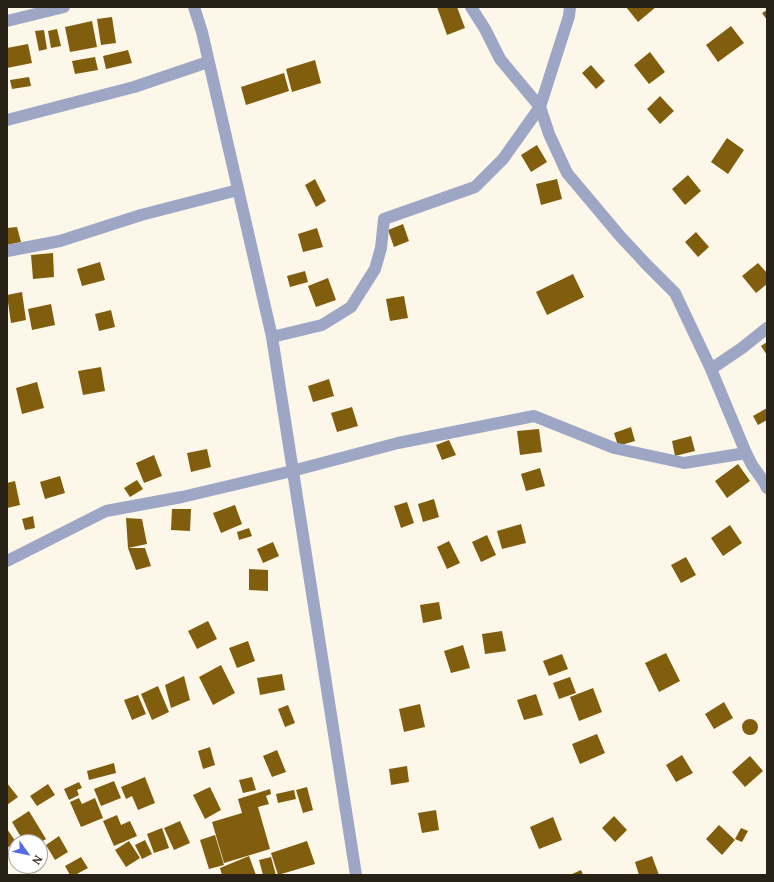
<!DOCTYPE html>
<style>
body{margin:0}
#map{position:relative;width:774px;height:882px;overflow:hidden;background:#fdf7ea;font-family:"PT Serif",serif}
canvas{display:block}
.frame{position:absolute;inset:0;border:8px solid #272116;pointer-events:none}
.north{position:absolute;left:8px;top:834px;width:40px;height:40px;box-sizing:border-box;background:#fff;border:1px solid #a9a6a2;border-radius:50%;rotate:123deg;font-size:11px;font-weight:700;line-height:16px;text-align:center;color:#272116}
.north::after{content:'';display:block;margin:auto;width:14px;height:18px;background:#526be0;clip-path:polygon(50% 0,100% 100%,50% 72%,0 100%)}
</style>
<div id="map">
<canvas width="774" height="882"></canvas>
<div class="frame"></div>
<div class="north">N</div>
</div>
<script>
const c = document.querySelector('canvas').getContext('2d');
c.lineJoin = 'round';
function fill(path, color) { c.fillStyle = color; c.fill(path, 'evenodd'); }
const toPath = rows => new Path2D(rows.map(r => 'M' + r).join(''));
function trace(path, color, width, dash) { c.strokeStyle = color; c.lineWidth = width; c.lineCap = dash ? 'butt' : 'round'; c.setLineDash(dash || []); c.stroke(path); }
fill(toPath([
 [437,7,457,7,465,28,447,35],
 [626,7,656,7,638,22],
 [767,10,767,20,762,13],
 [112,17,116,43,101,45,97,19],
 [92,21,97,47,70,52,65,27],
 [731,26,744,43,718,62,706,45],
 [57,29,61,46,51,48,48,31],
 [44,30,47,49,39,51,35,31],
 [28,44,32,63,7,68,7,48],
 [128,50,132,63,106,69,103,56],
 [650,52,665,72,649,84,634,65],
 [95,57,98,70,75,74,72,61],
 [315,60,321,83,292,92,286,69],
 [591,65,605,81,596,89,582,73],
 [284,73,289,91,246,105,241,87],
 [29,77,31,86,12,89,10,80],
 [660,96,674,111,660,124,647,109],
 [727,138,744,150,728,174,711,162],
 [537,145,547,162,531,172,521,155],
 [688,175,701,191,685,205,672,189],
 [315,179,326,201,316,207,305,185],
 [557,179,562,199,541,205,536,184],
 [403,224,409,241,394,247,388,230],
 [17,227,21,242,7,245,7,228],
 [317,228,323,247,303,252,298,234],
 [696,232,709,247,698,257,685,242],
 [53,253,54,277,33,279,31,255],
 [100,262,105,280,82,286,77,269],
 [758,263,767,273,767,284,756,293,742,276],
 [305,271,308,282,290,287,287,276],
 [573,274,584,297,547,315,536,292],
 [328,278,336,300,316,307,308,286],
 [22,292,26,320,11,323,7,295],
 [404,296,408,318,390,321,386,299],
 [51,304,55,325,32,330,28,309],
 [111,310,115,327,99,331,95,314],
 [767,342,767,355,761,346],
 [101,367,105,391,83,395,78,371],
 [329,379,334,396,313,402,308,386],
 [37,382,44,408,22,414,16,388],
 [352,407,358,426,337,432,331,413],
 [767,408,767,420,758,425,753,416],
 [631,427,635,441,618,446,614,433],
 [539,429,542,452,520,455,517,431],
 [691,436,695,451,675,456,672,441],
 [449,440,456,455,442,460,436,445],
 [207,449,211,467,191,472,187,453],
 [154,455,162,476,144,483,136,463],
 [738,464,750,481,727,498,715,481],
 [540,468,545,486,526,491,521,474],
 [60,476,65,493,45,499,40,482],
 [137,480,143,489,130,497,124,488],
 [15,481,20,505,7,508,7,483],
 [434,499,439,517,423,522,418,504],
 [407,502,414,523,401,528,394,506],
 [235,505,242,524,221,533,213,513],
 [172,509,191,509,190,531,171,530],
 [33,516,35,528,25,530,22,519],
 [126,518,142,519,147,544,128,548],
 [521,524,526,543,502,549,497,531],
 [730,525,742,543,723,556,711,538],
 [249,528,252,536,239,540,237,532],
 [487,535,496,555,481,562,472,542],
 [449,541,460,563,447,569,437,547],
 [273,542,279,556,263,563,257,549],
 [128,548,145,548,151,566,136,570],
 [686,557,696,575,681,583,671,565],
 [249,569,268,570,268,591,249,590],
 [439,602,442,619,423,623,420,605],
 [208,621,217,639,197,649,188,631],
 [502,631,506,651,485,654,482,634],
 [248,641,255,661,237,668,229,648],
 [463,645,470,668,451,673,444,651],
 [666,653,680,681,659,692,645,663],
 [562,654,568,669,549,676,543,661],
 [221,665,235,693,213,705,199,677],
 [282,674,285,690,260,695,257,678],
 [184,676,190,700,171,708,165,685],
 [570,677,576,693,559,699,553,683],
 [158,686,169,712,152,720,141,694],
 [593,688,602,712,579,721,570,697],
 [536,694,543,715,524,720,517,700],
 [138,695,146,714,132,720,124,700],
 [724,702,733,718,714,729,705,714],
 [420,704,425,727,404,732,399,709],
 [288,705,295,723,285,727,278,709],
 '742 727a8 8 0 1 1 16 0a8 8 0 1 1-16 0Z',
 [597,734,605,753,580,764,572,744],
 [210,747,215,765,203,769,198,751],
 [277,750,286,772,272,777,263,756],
 [682,755,693,773,676,782,666,765],
 [750,756,763,771,745,787,732,772],
 [114,763,116,773,89,780,87,771],
 [407,766,409,782,391,785,389,769],
 [145,777,155,803,138,810,132,796,126,799,121,787],
 [252,777,256,790,243,793,239,780],
 [114,781,121,798,101,806,94,789],
 [79,782,82,788,77,790,79,795,69,800,64,789],
 [7,783,18,797,7,805],
 [48,784,55,795,37,806,30,796],
 [210,787,221,810,205,819,193,795],
 [307,787,313,810,303,813,296,790],
 [270,789,271,794,266,796,269,804,258,807,270,849,224,863,212,822,242,813,238,799],
 [294,790,296,799,278,803,276,794],
 [79,798,82,804,95,798,103,818,81,827,70,802],
 [436,810,439,830,422,833,418,813],
 [29,811,46,839,41,842,24,842,12,822],
 [117,815,121,825,130,821,137,836,114,846,103,821],
 [614,816,627,830,615,842,602,828],
 [553,817,562,840,539,849,530,827],
 [180,821,190,843,174,850,164,828],
 [719,825,735,840,722,855,706,839],
 [162,828,169,848,154,853,147,834],
 [741,828,748,831,742,842,735,839],
 [7,829,16,842,7,848],
 [215,835,224,865,209,869,200,840],
 [59,836,68,852,55,860,46,845],
 [145,840,152,854,142,859,135,845],
 [129,841,140,858,126,867,115,850],
 [307,841,315,864,278,875,271,853],
 [249,856,256,875,222,875,220,868],
 [652,856,659,875,639,875,635,862],
 [81,857,88,868,75,875,70,875,65,866],
 [271,857,276,875,263,875,259,860],
 [581,870,583,875,570,875]
]), '#815e0d');
trace(toPath([
 [194,7,202,32,272,337,356,875],
 [471,7,485,29,500,59,540,107,549,134,567,173,620,236,647,265,675,293,711,369,746,453,752,465,764,482,767,488],
 [7,21,64,7],
 [7,120,134,87,208,62],
 [7,251,60,241,141,215,238,190],
 [272,337,322,325,351,307,375,269,381,248,384,219,475,187,503,159,540,107,569,16,570,7],
 [711,369,742,348,767,328],
 [7,561,106,511,182,497,292,471,398,443,534,416,614,448,684,463,746,453]
]), '#9da7c5', 12);
</script>
